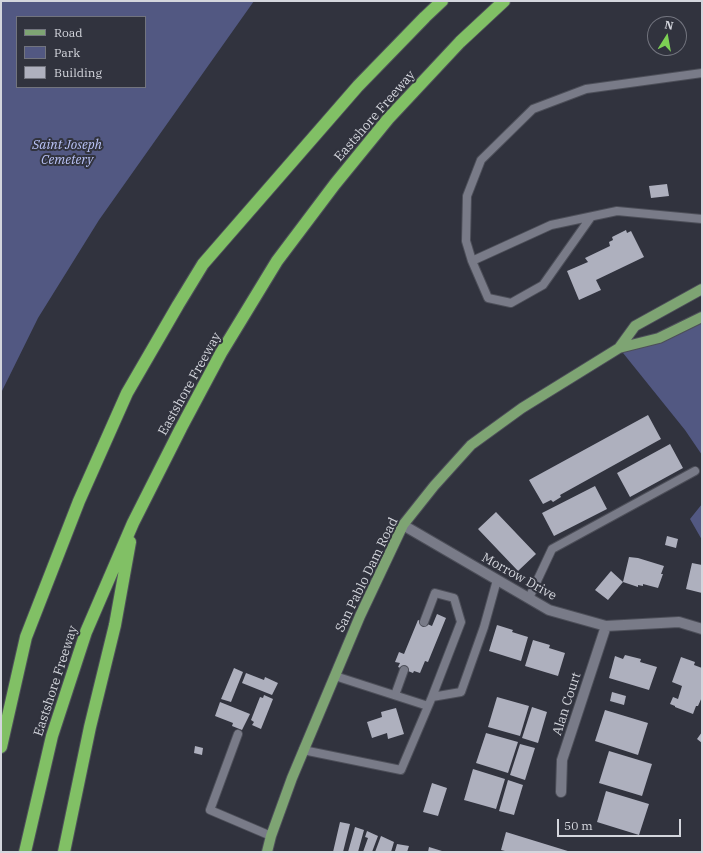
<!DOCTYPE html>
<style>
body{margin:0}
#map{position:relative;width:703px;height:853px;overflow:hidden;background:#31333e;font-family:"IBM Plex Serif",serif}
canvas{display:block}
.frame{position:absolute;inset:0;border:2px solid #d4d6dd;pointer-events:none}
.legend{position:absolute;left:16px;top:16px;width:130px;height:72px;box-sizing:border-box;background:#31333e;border:1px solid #72747e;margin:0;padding:5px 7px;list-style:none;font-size:12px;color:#d4d6dd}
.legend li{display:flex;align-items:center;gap:8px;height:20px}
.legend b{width:20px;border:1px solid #72747e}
.north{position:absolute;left:647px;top:16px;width:40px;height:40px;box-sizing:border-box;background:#31333e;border:1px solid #72747e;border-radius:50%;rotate:11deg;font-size:11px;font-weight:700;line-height:16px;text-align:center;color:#d4d6dd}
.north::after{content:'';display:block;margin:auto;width:14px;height:18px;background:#7dd154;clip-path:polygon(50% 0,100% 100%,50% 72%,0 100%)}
.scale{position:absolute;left:557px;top:819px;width:124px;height:18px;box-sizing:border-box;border:2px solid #d4d6dd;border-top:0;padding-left:5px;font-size:12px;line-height:14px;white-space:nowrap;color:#d4d6dd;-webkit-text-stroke:3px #31333e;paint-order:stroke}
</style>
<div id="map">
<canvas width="703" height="853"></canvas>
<div class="frame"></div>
<ul class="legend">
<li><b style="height:5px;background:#7ea473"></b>Road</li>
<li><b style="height:11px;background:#525882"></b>Park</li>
<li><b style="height:11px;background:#aeb0be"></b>Building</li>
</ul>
<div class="north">N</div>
<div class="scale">50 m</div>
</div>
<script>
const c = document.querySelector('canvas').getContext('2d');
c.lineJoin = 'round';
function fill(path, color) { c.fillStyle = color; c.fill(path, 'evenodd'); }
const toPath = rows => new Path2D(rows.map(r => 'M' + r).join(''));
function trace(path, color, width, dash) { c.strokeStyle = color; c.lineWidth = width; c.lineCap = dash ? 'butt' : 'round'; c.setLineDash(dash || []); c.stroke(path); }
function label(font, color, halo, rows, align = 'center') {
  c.font = font + ' "IBM Plex Serif",serif'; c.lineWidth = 4; c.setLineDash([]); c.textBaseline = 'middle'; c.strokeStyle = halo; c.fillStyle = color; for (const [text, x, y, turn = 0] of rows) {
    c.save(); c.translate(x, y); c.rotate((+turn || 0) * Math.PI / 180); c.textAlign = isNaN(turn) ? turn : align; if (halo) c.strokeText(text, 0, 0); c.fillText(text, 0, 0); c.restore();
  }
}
fill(toPath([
 [1,1,254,1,99,220,38,318,1,393],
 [17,17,145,17,145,87,17,87],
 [702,317,702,455,685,430,619,348],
 [702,504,702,540,690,519]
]), '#525882');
fill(toPath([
 [667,184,669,196,651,198,649,186],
 [626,230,627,233,631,231,644,257,596,280,601,290,579,300,567,271,588,262,585,258,610,246,609,242,613,240,612,237],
 [648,415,661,439,560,495,561,497,553,502,551,500,543,504,529,480],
 [670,444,683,468,630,497,617,473],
 [595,486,607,509,554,536,542,513],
 [496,512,536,554,518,571,478,529],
 [667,536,678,539,676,548,665,545],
 [629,557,638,558,664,566,661,574,663,574,658,588,643,584,643,586,638,585,638,587,623,582],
 [692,563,702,565,702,593,686,589],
 [611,571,623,582,608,600,595,590],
 [437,614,446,618,428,662,425,661,420,673,414,671,413,673,398,667,400,663,395,662,399,652,404,654,418,620,432,626],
 [497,625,513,630,512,632,528,637,521,661,489,651],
 [533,640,550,645,549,648,565,653,558,676,525,666],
 [625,655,641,659,640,662,657,667,649,690,609,678,615,656,623,659],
 [681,657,695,662,694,665,702,668,702,697,698,706,696,706,693,714,675,707,675,706,670,704,673,697,678,699,682,686,672,682],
 [234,668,243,672,231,702,221,699],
 [246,673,264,680,265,677,278,683,272,695,242,683],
 [612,692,626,696,624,705,610,701],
 [264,695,273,699,261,729,252,725,254,722,251,720,260,697,263,698],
 [497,697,529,706,520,736,488,727],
 [220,702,250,714,242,730,232,726,233,723,215,716],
 [532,707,547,712,538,743,522,738],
 [396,708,404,734,388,739,387,733,372,738,367,722,382,717,381,712],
 [605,710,648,723,638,755,595,741],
 [702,732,702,743,697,739],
 [486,733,518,742,508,773,476,763],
 [520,744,535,748,525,780,510,775],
 [195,746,203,748,202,755,194,753],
 [609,751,652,764,642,796,599,783],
 [473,769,505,779,496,809,464,800],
 [508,780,523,785,514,815,499,811],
 [432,783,447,788,438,816,423,812],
 [606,791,649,804,639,835,597,822],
 [340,822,350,824,343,852,333,852],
 [355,827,364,830,358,852,348,852],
 [367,831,378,836,372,852,363,852,368,838,365,837],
 [506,832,571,852,509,852,501,850],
 [381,836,394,842,391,852,375,852],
 [397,844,409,846,407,852,395,851],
 [429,847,442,851,442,852,428,852]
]), '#aeb0be');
const service = toPath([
 [702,73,586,89,533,109,481,160,467,196,466,241,472,261,551,225,617,211,702,219],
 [472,261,488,298,511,303,543,285,591,217],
 [529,598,552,549,695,471],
 [424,622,435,593,454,598,461,622,432,697],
 [335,676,428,706],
 [395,695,404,670],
 [238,734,210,810,271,836],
 [303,750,401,770,432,697,461,692,484,627,497,580]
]);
const minor = toPath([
 [403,525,549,610,606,626,679,622,702,629],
 [561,792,562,760,606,626]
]);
const primary = toPath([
 [619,348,635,326,702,289],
 [267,852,271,836,292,778,360,616,403,525,434,486,471,445,522,408,619,348,659,338,702,317]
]);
const motorway = toPath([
 [1,747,26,637,79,501,127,393,178,305,203,264,358,86,425,17,442,1],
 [25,852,52,736,86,632,133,523,181,428,221,353,277,261,335,184,388,119,460,42,504,1],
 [64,852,90,727,115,625,130,542]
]);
trace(service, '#4d4f59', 10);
trace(minor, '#4d4f59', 12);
trace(primary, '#4d4f59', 12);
trace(motorway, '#4d4f59', 14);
trace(service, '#797b88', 8);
trace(minor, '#797b88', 10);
trace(primary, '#7ea473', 10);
trace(motorway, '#81c065', 12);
label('13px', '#d4d6dd', '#31333e', [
 ["Eastshore Freeway",375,116,-49],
 ["Eastshore Freeway",190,384,-61],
 ["San Pablo Dam Road",367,575,-64],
 ["Morrow Drive",519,577,29],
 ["Eastshore Freeway",56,681,-72],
 ["Alan Court",567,704,-72]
]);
label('italic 13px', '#bbc4f8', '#31333e', [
 ["Saint Joseph",67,145],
 ["Cemetery",67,160]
]);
</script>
